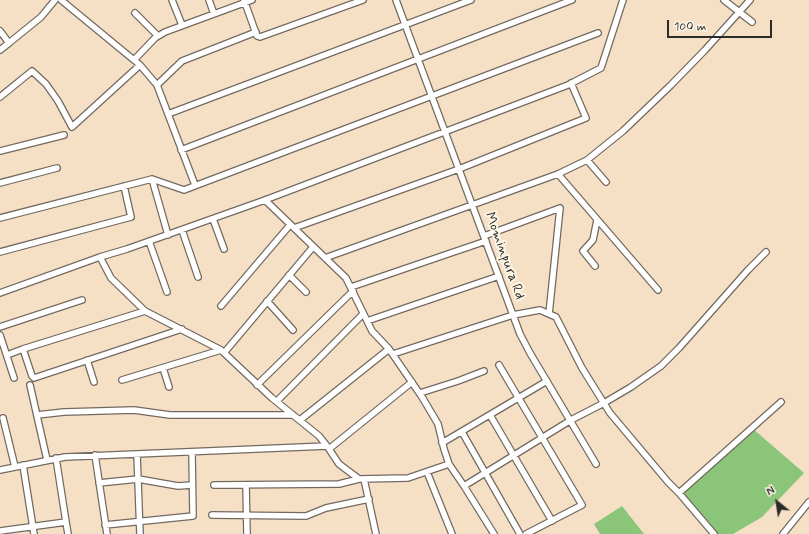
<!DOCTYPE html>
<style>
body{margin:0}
#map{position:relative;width:809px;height:534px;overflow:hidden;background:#f6e0c5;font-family:Mynerve,sans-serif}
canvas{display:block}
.north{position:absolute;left:757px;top:482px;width:40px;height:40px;-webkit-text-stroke:3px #fcf5e5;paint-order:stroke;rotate:330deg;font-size:11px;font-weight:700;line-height:16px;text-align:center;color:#2b2b2b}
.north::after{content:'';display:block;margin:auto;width:14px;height:18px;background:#2b2b2b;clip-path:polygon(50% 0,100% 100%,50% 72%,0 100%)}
.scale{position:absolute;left:667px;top:20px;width:105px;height:18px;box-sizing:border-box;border:2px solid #2b2b2b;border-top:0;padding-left:5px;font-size:12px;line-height:14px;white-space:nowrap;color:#2b2b2b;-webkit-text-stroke:3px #fcf5e5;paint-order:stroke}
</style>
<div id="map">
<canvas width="809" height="534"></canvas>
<div class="north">N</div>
<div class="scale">100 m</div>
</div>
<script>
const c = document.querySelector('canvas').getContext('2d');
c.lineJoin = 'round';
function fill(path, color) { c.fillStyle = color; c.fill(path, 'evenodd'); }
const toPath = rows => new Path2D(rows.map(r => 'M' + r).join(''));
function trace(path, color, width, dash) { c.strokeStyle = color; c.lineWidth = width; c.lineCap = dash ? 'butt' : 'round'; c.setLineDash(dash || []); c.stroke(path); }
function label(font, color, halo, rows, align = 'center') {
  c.font = font + ' Mynerve,sans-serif'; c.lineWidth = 4; c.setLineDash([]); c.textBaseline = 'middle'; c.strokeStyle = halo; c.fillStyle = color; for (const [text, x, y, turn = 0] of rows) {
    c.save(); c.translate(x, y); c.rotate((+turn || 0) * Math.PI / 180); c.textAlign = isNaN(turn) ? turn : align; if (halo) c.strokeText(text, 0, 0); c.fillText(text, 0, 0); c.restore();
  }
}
fill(toPath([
 [752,428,804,473,762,517,733,534,714,534,679,493],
 [622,506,644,534,600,534,594,524]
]), '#8ac57a');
const minor = toPath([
 [61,0,140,65,157,85,195,185],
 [172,0,182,25],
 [209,0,214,14],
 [244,0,257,36,260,37,363,0],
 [396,0,513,315,540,310,556,317,582,368,610,413,668,482,679,493,714,534],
 [724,0,752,22],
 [135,13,158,36],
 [0,31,9,43,0,50],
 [9,43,41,17,55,0],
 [134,60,155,38,165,32,252,0],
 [157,85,182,61,256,32],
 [0,97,32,71,46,84,58,101,72,127,140,65],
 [168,114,471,0],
 [181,150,572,0],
 [0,151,64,135],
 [587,160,606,182],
 [558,174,658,290],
 [152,179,184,190,598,33],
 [0,183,57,168],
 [265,200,346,278,372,331,389,349,422,397,438,424,444,449,449,464],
 [0,218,152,179,168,235],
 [213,219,224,249],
 [294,228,459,169,586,118,571,83],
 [182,230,198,277],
 [484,236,560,208,549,314],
 [149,241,167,292],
 [0,252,131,217,124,186],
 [100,257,111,278,145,311,221,350,272,398,319,436,327,446],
 [325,258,558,174,587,160,623,131,671,85,705,50,750,0],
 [595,266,583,251,593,240,597,220],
 [289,275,306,292],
 [351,287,486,241],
 [0,293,100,257,127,249,265,200,568,85,601,68,623,0],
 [267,301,293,330],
 [221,306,290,225],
 [145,311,23,349,32,376,34,378,182,329],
 [367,321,499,276],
 [0,327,82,300],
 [0,335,14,378],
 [224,353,313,247],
 [393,354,513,315,520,334,530,353,596,464],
 [7,355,23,349],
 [87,360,94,382],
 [499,365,582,505,526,534],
 [163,368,169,387],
 [122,380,221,350],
 [30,385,47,460],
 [257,385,353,291],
 [420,393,458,381,484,371],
 [277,401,363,314],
 [37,415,64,412,134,410,170,415,293,415],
 [490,415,552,521],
 [3,418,15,467],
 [300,420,389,349],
 [462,432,520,534],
 [442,443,547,381],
 [329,449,412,382],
 [137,454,140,534],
 [95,455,107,534],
 [23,465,34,534],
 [0,470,65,457,327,446,339,464,359,479,408,478,449,464,464,486,571,420,604,403,631,387,661,366,679,348,748,270,766,252],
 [427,472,452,534],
 [364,479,376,534],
 [99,483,138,479,178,486,192,485],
 [214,485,339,484,359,479],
 [246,485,247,534],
 [464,486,494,534],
 [679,493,781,402],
 [212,515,306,516,326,508,369,499],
 [66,522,68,534],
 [105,525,193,516,192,452],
 [0,531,66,522,56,458],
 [783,534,809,502]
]);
trace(minor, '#726a61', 8);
trace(minor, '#fff', 5.5);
label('14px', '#2b2b2b', '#fcf5e5', [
 ["Mominpura Rd",504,256,70]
]);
</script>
